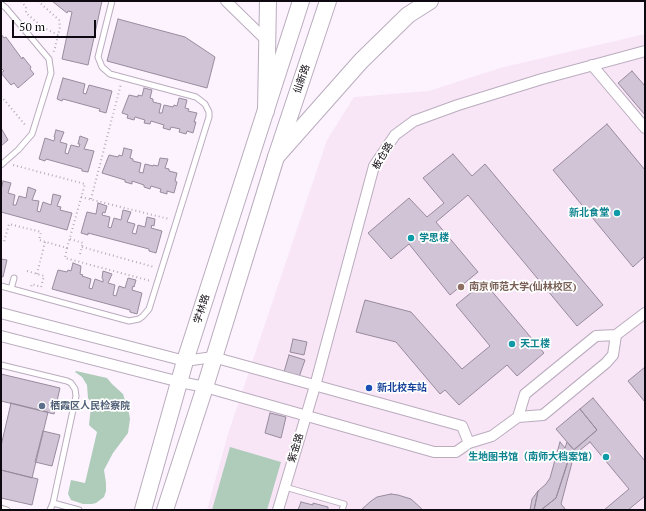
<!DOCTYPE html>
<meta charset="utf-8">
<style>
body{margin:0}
#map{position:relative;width:646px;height:511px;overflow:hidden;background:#fcf3ff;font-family:"PT Serif",serif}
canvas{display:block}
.frame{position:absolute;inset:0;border:2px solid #0e0910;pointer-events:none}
.scale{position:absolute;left:12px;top:20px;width:84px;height:18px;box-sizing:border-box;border:2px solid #0e0910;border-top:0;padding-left:5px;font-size:12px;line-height:14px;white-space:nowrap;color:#0e0910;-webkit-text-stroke:3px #fff;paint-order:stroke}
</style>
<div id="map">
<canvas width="646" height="511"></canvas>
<div class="frame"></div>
<div class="scale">50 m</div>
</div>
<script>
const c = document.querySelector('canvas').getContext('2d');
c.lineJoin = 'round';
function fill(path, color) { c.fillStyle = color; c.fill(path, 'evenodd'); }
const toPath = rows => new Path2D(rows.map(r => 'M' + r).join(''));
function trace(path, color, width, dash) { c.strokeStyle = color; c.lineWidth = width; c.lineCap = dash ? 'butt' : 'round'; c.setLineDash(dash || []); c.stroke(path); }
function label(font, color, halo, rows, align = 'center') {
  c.font = font + ' "PT Serif","Noto Sans SC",serif'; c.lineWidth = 3.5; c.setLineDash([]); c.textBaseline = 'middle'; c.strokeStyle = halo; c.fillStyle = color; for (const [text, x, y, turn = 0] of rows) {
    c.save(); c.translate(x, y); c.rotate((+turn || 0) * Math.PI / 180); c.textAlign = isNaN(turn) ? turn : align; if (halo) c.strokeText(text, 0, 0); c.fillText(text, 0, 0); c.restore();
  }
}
fill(toPath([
 [645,34,645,510,207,510,228,434,327,140,354,97,429,91,500,68]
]), '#f8e6f7');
fill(toPath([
 [76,371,107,378,112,384,123,394,129,413,130,419,128,433,113,453,104,470,106,483,106,491,104,497,96,503,92,504,83,504,71,500,68,494,71,480,85,483,97,432,91,427,89,425,91,406,90,401,88,398,87,385,82,377,75,372],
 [230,447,281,462,267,510,212,510]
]), '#afcbba');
const building = toPath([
 [52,1,102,1,88,65,62,59,72,12,68,11,67,13,52,1],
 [118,19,185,37,215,57,207,88,107,61,118,19],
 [1,34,4,38,6,37,22,59,23,57,31,67,30,69,34,74,18,88,14,83,11,85,1,73,4,71,1,68,1,34],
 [632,71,645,86,645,115,618,83,632,71],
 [63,78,85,84,83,93,86,94,89,85,112,91,106,113,99,111,100,109,63,99,62,101,57,99,63,78],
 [144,88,152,90,150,98,153,99,153,102,161,104,159,113,162,113,164,105,173,107,174,105,177,106,179,98,187,100,185,108,189,109,188,111,197,113,194,122,196,122,193,133,187,131,186,134,179,132,180,129,171,127,170,130,163,128,164,125,151,121,150,124,144,123,145,120,135,117,134,120,127,118,128,115,122,113,129,95,138,97,138,95,142,96,144,88],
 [607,124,645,170,645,256,633,267,553,170,607,124],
 [1,128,8,140,1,146,1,128],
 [56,130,64,132,60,142,67,144,65,153,68,154,71,145,79,147,80,144,78,144,80,136,88,139,84,149,94,151,88,172,82,171,82,169,46,159,45,161,39,159,45,138,54,141,55,137,54,137,56,130],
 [124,148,132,150,130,158,133,159,133,161,141,163,139,172,143,173,145,164,153,166,153,165,158,166,160,158,168,159,165,168,169,169,169,171,177,173,175,181,177,182,174,193,167,191,167,194,160,192,161,189,151,186,150,189,144,187,144,185,132,181,132,184,125,182,125,180,102,173,109,155,118,157,119,155,122,156,124,148],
 [453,154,472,176,485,164,603,305,577,326,468,195,436,222,478,272,450,295,409,244,391,259,368,233,409,198,427,217,444,203,423,178,453,154],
 [3,181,11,183,8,193,15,195,13,205,16,205,19,196,26,198,28,187,36,190,32,200,39,201,37,211,40,212,43,202,51,205,53,194,61,196,57,206,61,207,60,210,72,213,67,230,1,212,1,190,3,181],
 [98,203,107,206,105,213,103,212,102,215,110,217,108,227,111,228,114,218,121,220,123,210,131,212,127,222,135,224,132,233,136,234,138,225,145,227,147,217,155,219,154,226,152,225,151,228,162,231,156,253,149,251,149,249,88,233,88,235,81,233,87,212,96,214,98,203],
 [1,259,7,260,3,277,1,276,1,259],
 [73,263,81,266,80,274,83,275,82,276,91,279,89,288,92,289,95,279,103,282,103,279,102,278,103,271,112,274,108,283,115,285,113,295,116,296,119,286,125,288,128,278,136,280,134,287,133,286,132,290,142,293,137,314,130,312,130,310,52,289,58,270,67,272,68,270,71,271,73,263],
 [484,282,544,353,517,376,507,365,459,405,445,390,440,394,396,342,356,332,365,300,411,312,462,369,490,346,456,305,484,282],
 [293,339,307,342,304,355,290,352,293,339],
 [289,355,305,360,299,377,284,372,289,355],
 [645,367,645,402,628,381,645,367],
 [1,374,60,388,54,414,1,401,1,374],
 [593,398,645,461,645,496,628,510,541,510,556,498,571,452,597,430,580,409,593,398],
 [11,403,48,412,32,478,1,470,1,446,11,403],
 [580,409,597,430,574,450,556,429,580,409],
 [270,413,286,417,281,438,265,433,270,413],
 [43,431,60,435,52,466,35,462,43,431],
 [560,442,565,448,567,442,574,450,571,452,556,498,541,510,534,510,538,491,546,484,550,478,560,442],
 [590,442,629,489,604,510,566,510,561,504,574,455,590,442],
 [1,470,38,479,32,505,1,498,1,470],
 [538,491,534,510,530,510,532,499,538,491],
 [391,494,398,495,411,499,423,510,361,510,371,501,377,497,391,494],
 [301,502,313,505,313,503,328,507,328,510,298,510,301,502]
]);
fill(building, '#d2c4d7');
trace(building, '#988b9d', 1);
const service = toPath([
 [1,4,6,8,49,59,51,73,32,134,18,150,1,165],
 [1,286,129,321,139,319,143,316,149,309,209,117,209,112,205,104,196,97,110,74,102,67,98,57,112,1],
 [11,289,14,278],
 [1,365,67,381,71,383,75,389,76,396,53,503,50,510],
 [285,487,344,504,342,510],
 [53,503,79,510],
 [1,508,7,510]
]);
const minor = toPath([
 [226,1,268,42],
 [592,65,645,128],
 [1,313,185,361,213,357,462,426,469,443],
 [616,335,645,313],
 [1,336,180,382,205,387,434,452,456,452,469,443,492,436,518,417],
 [518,417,543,415,606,363,613,355,616,335],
 [518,417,525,394,596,336,616,335],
 [278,510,315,386,374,166,395,135,414,121,458,105,542,79,645,51]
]);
const primary = toPath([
 [143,510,185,361,301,1],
 [165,510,205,387,276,157,328,1]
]);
const trunk = toPath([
 [266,111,268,1],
 [276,157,361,61,408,15,430,1]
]);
trace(service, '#baacbe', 7);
trace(minor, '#baacbe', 12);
trace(primary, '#baacbe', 18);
trace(trunk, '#baacbe', 18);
trace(toPath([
 [21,1,26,7,26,13,42,27,58,35],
 [38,1,59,20,60,27,55,48,53,53],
 [1,96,26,126],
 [81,197,169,219],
 [91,199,121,84],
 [70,239,83,243,80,254],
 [1,241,4,242,9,224,41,232,39,240,67,248,85,184,13,165],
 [82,247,154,267],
 [67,248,65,258,151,281],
 [27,271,44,276,41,287,32,284,31,287],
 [37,274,45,242]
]), '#b3abb6', 2, [1, 3]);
trace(service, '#fff', 5);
trace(minor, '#fff', 10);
trace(primary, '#fff', 16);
trace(trunk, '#fff', 16);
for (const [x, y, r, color] of [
 [617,213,4,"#0f9aa8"],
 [411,238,4,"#0f9aa8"],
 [461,287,4,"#8d6e63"],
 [512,344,4,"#0f9aa8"],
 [369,388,4,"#1a4fb4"],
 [42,406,4,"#5c6f8a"],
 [606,457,4,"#0f9aa8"]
]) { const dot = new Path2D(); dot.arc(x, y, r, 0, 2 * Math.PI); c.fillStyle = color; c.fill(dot); trace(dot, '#fff', 1.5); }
label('10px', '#0e0910', '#fff', [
 ["仙新路",302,79,-71],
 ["板仓路",383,156,-59],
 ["学林路",202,309,-72],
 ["紫金路",296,448,-73]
]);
label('bold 10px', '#0d838f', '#fff', [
 ["新北食堂",609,213],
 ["学思楼",419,238,"left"],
 ["天工楼",520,344,"left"],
 ["生地图书馆（南师大档案馆）",598,457]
], 'right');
label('bold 10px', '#785e54', '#fff', [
 ["南京师范大学(仙林校区)",469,287]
], 'left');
label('bold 10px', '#164399', '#fff', [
 ["新北校车站",377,388]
], 'left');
label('bold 10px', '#4e5e75', '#fff', [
 ["栖霞区人民检察院",50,406]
], 'left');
</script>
